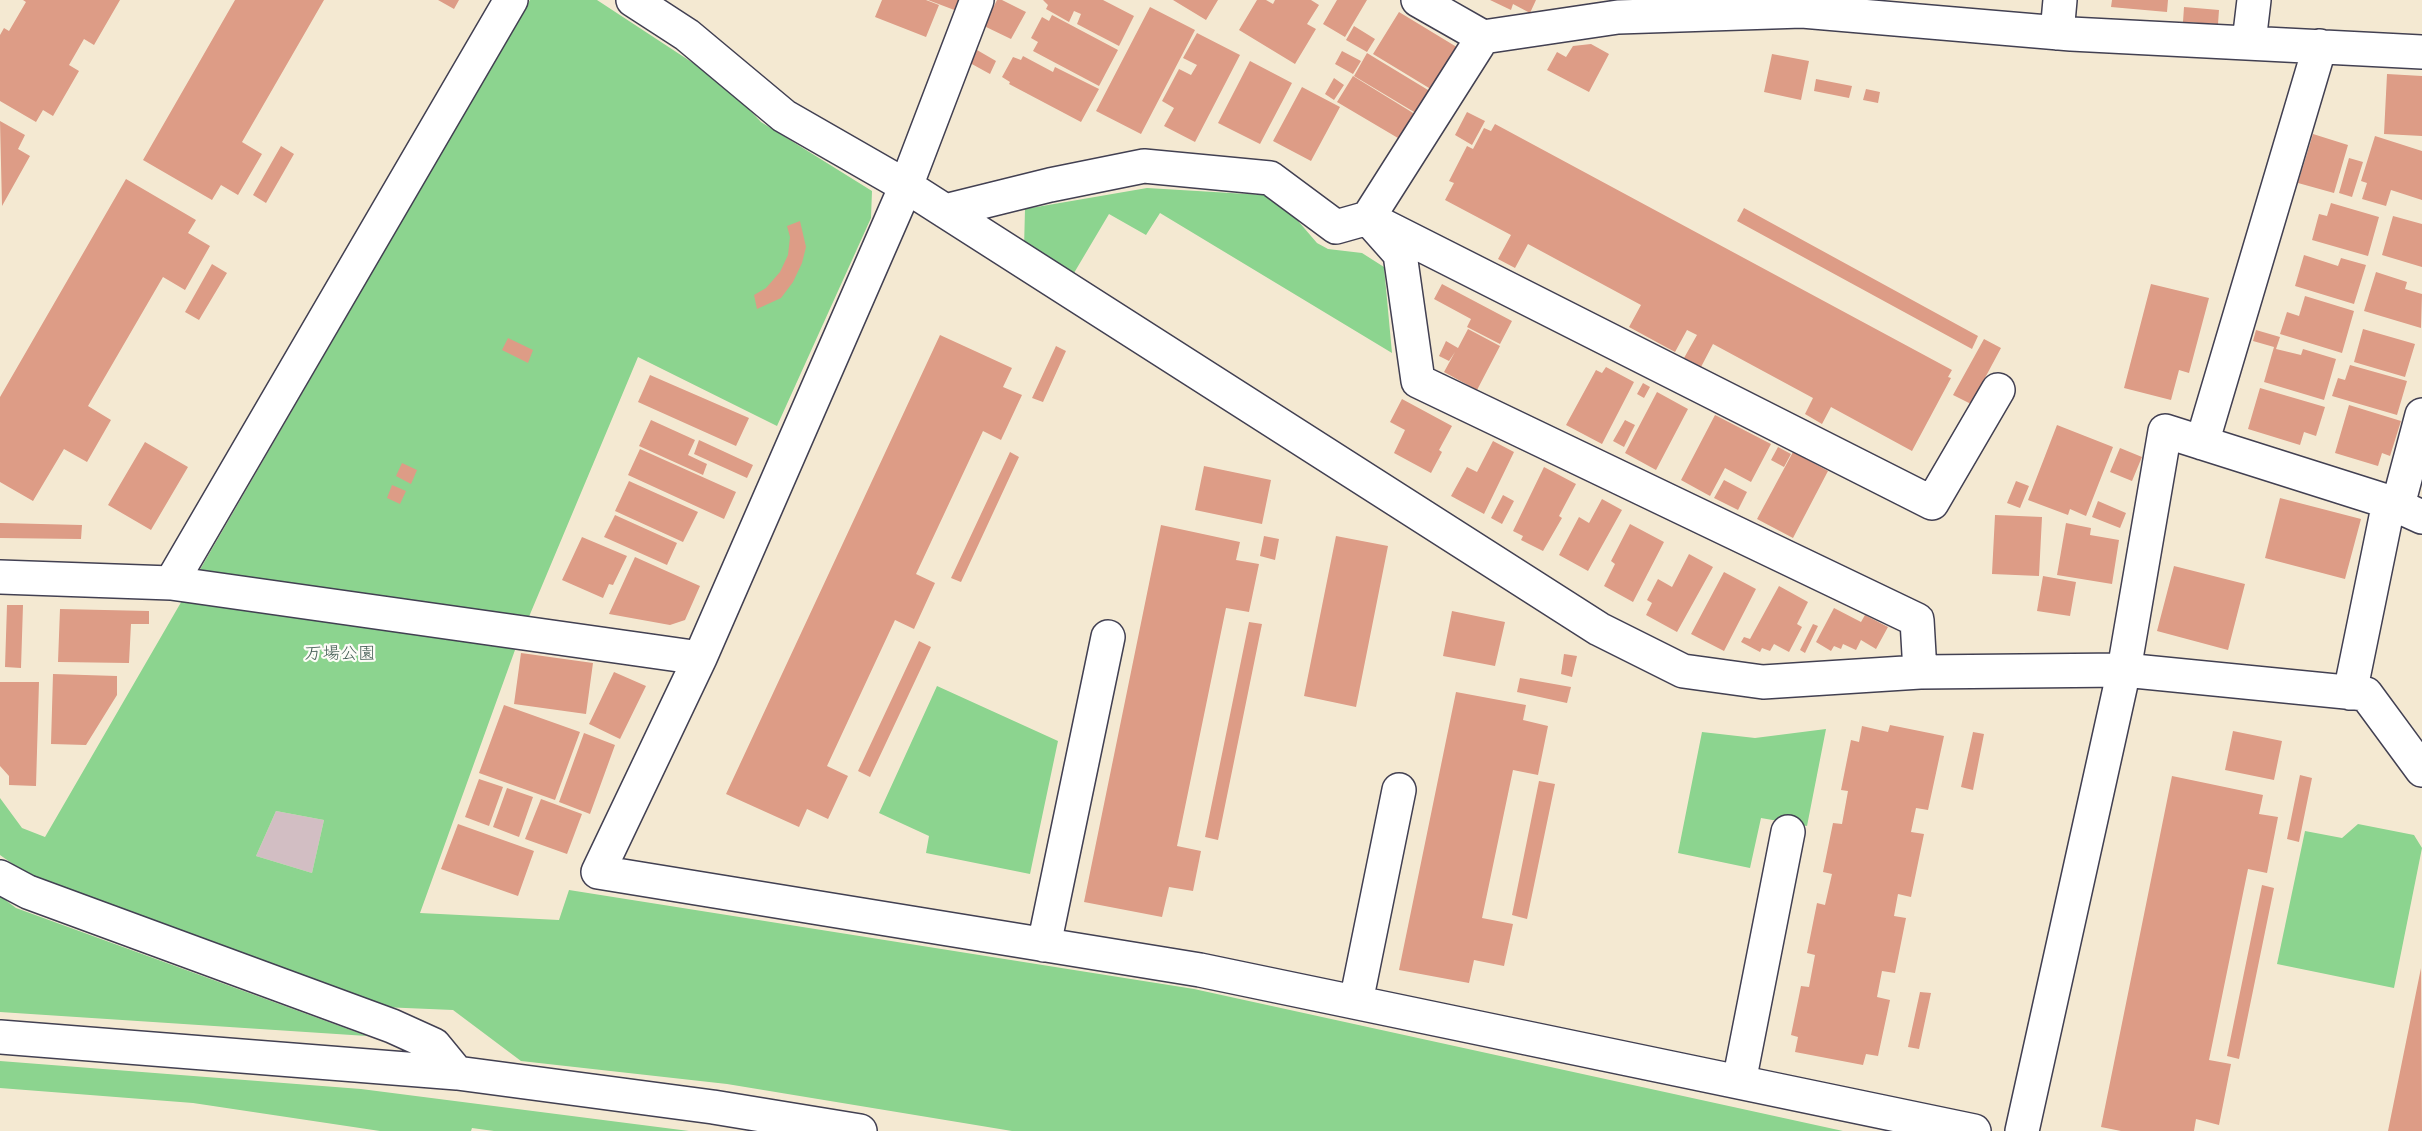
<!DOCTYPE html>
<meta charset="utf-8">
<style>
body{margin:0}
canvas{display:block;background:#f4e9d2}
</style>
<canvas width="2422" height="1131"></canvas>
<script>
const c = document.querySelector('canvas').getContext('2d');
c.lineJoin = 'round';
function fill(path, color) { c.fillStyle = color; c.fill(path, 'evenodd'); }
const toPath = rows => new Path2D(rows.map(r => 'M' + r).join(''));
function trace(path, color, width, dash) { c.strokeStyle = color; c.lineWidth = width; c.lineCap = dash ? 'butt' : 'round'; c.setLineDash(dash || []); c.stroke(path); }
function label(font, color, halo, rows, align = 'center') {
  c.font = font + ' "Comic Neue","Klee One",sans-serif'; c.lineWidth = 4.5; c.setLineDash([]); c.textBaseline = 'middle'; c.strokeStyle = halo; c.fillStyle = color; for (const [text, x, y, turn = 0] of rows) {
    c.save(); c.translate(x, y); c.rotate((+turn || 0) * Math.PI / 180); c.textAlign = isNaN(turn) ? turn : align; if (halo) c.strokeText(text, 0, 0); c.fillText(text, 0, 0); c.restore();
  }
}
fill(toPath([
 [276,811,324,820,312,873,256,856]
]), '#d2bec3');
fill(toPath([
 [530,0,597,0,725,84,761,122,872,191,871,218,777,426,638,357,515,650,420,913,559,920,569,890,1194,989,1843,1131,1012,1131,727,1084,521,1061,453,1010,382,1007,34,879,0,855,0,798,22,828,45,837],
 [276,811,324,820,312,873,256,856],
 [1147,188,1264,195,1286,207,1317,243,1328,249,1362,253,1384,267,1392,353,1160,213,1146,235,1109,214,1071,278,1024,248,1025,209],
 [937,686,1058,741,1030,874,926,853,929,836,879,813],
 [1826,729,1807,826,1761,818,1750,868,1678,853,1702,732,1755,738],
 [2358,824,2414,835,2422,848,2394,988,2277,964,2305,831,2342,838],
 [0,896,16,908,367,1036,0,1012],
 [0,1061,361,1089,689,1131,494,1131,472,1128,471,1131,380,1131,193,1103,0,1088]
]), '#8cd48f');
fill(toPath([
 [23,0,120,0,94,45,84,39,69,65,79,71,53,116,43,110,36,122,0,101,0,35,4,28,9,31,26,2],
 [235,0,324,0,242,142,262,154,238,195,221,185,212,200,143,160],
 [438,0,459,0,454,9],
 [882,0,926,0,939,5,926,37,875,17],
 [928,0,961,0,957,11],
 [997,0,1002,0,1026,12,1011,39,984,26],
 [1043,0,1103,0,1134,16,1119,46,1077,24,1081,14,1074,11,1069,22,1046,9,1048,5],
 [1173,0,1218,0,1206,20],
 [1257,0,1266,0,1273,4,1275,0,1311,0,1319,5,1307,24,1316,29,1295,64,1239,30],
 [1337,0,1367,0,1345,37,1323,24],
 [1490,0,1536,0,1530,13,1513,4,1511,10],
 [2112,0,2168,0,2167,12,2111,7],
 [1150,7,1195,30,1141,134,1096,111],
 [2184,7,2219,10,2218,24,2183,22],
 [1399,12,1460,49,1434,91,1373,54],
 [1052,15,1118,50,1099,86,1033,51,1038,42,1031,38,1042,17,1049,21],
 [1354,26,1375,39,1367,52,1346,40],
 [1197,33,1240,55,1195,142,1164,126,1174,108,1162,101,1179,69,1191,75,1197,65,1183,58],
 [1591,44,1609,54,1589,92,1547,70,1557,52,1566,57,1573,46],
 [977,50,996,61,990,74,970,63],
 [1342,51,1361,61,1353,74,1335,64],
 [1367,53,1433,93,1419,115,1354,76],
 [1772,54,1809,61,1801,100,1764,92],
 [1023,56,1053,72,1055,67,1099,89,1081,122,1009,84,1010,82,1002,77,1013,57,1021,60],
 [1250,61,1292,83,1260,144,1218,123],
 [2387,74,2422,76,2422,136,2384,134],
 [1353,76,1418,116,1403,141,1337,102],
 [1334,78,1344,85,1334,100,1325,94],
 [1816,79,1852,86,1849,98,1814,91],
 [1302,87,1340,107,1311,161,1273,141],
 [1866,89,1880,92,1878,103,1863,100],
 [1467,112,1485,121,1472,145,1455,135],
 [0,121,25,135,18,149,30,156,2,206],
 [1495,124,1952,370,1948,377,1951,378,1912,451,1831,407,1822,424,1805,414,1813,398,1713,344,1701,367,1684,358,1697,335,1687,330,1675,352,1629,327,1641,305,1528,244,1515,268,1498,259,1511,235,1445,200,1454,183,1449,181,1467,146,1473,149,1484,128,1491,131],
 [2313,134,2348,145,2334,193,2298,183],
 [2375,136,2422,151,2422,200,2391,190,2386,206,2362,199,2367,183,2361,181],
 [281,146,294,154,266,203,253,195],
 [2349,158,2363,162,2352,197,2339,193],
 [126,179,196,220,188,233,210,246,185,290,163,277,88,406,111,420,87,462,64,449,33,501,0,482,0,397],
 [2331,203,2379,217,2368,256,2312,240,2319,214,2327,216],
 [1744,208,1978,336,1972,349,1737,221],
 [2393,216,2422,224,2422,267,2382,255],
 [800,221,806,247,802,263,793,282,781,298,757,309,754,295,766,288,780,272,788,255,790,237,787,226],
 [2304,255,2338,266,2341,258,2366,265,2354,304,2295,286],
 [212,264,227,273,199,320,185,312],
 [2376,272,2407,282,2405,289,2422,294,2421,328,2364,311],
 [1442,284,1512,321,1500,344,1467,327,1471,319,1434,299],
 [2151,284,2209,298,2189,373,2179,370,2171,400,2124,388],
 [2305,296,2354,311,2342,353,2280,334,2287,312,2299,316],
 [1468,329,1500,346,1477,390,1444,372,1455,352,1449,361,1439,356,1446,341,1458,348],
 [2363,329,2415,344,2405,377,2354,362],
 [2256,330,2280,337,2276,349,2301,355,2303,349,2336,359,2324,400,2264,382,2274,347,2253,341],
 [940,335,1012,368,1003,387,1022,395,1001,440,983,431,916,574,935,583,914,629,895,620,827,766,848,776,828,819,807,809,799,827,726,794],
 [508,338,533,350,528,363,502,350],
 [1984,339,2001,348,1971,404,1953,395],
 [1056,346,1066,351,1043,402,1032,398],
 [2350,365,2407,381,2397,415,2332,396,2338,378,2345,380],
 [1606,367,1634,382,1602,444,1566,425,1596,370,1602,373],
 [650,375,749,418,736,446,638,402],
 [1643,383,1650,387,1644,398,1637,394],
 [2260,388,2325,407,2316,436,2304,432,2300,445,2248,429],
 [1657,392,1688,409,1656,470,1625,453],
 [1402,399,1452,426,1439,450,1442,452,1431,473,1394,453,1405,430,1390,422],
 [2349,405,2401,421,2390,456,2382,453,2378,466,2335,453],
 [1715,415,1771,444,1751,482,1725,468,1710,496,1681,480],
 [651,420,695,440,688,455,707,464,703,475,639,446],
 [1625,420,1635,425,1624,447,1613,441],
 [2057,425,2113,447,2086,516,2070,509,2068,515,2028,500],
 [699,440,753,465,747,478,694,454],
 [1493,441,1514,452,1484,514,1451,496,1467,467,1477,472],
 [145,442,188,467,151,530,108,505],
 [1778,447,1791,454,1784,467,1771,460],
 [2120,448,2142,457,2132,481,2110,472],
 [640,449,736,492,724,519,628,475],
 [1010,452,1019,457,961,582,951,578],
 [1793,452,1828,471,1793,538,1757,519],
 [402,463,417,470,411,484,396,476],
 [1204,466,1271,480,1262,524,1195,510],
 [1544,467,1576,484,1559,516,1562,518,1543,551,1521,540,1523,536,1513,531],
 [1724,480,1747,492,1738,510,1714,498],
 [629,481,698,512,683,542,615,511],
 [2016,481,2029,486,2020,508,2007,503],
 [392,485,406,491,400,504,387,498],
 [1503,495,1514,501,1502,524,1491,518],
 [2280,498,2361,519,2345,579,2265,558],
 [1602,499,1622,510,1588,571,1559,555,1579,517,1589,523],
 [2098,501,2126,513,2120,528,2092,517],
 [615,515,677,543,667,565,604,537],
 [1995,515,2042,517,2039,576,1992,574],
 [0,523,82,525,81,539,0,538],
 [2066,523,2091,528,2090,535,2119,540,2112,584,2057,575],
 [1630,524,1664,542,1633,602,1604,586,1615,564,1611,561],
 [1161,525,1240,542,1236,560,1259,564,1249,612,1226,608,1177,846,1201,851,1193,891,1169,887,1162,917,1084,902],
 [1264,536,1279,539,1275,560,1260,556],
 [1336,536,1388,546,1356,707,1304,696],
 [582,537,627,556,613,585,609,584,603,598,562,580],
 [1689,554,1713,567,1677,632,1646,615,1652,603,1647,600,1658,579,1672,587],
 [635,557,700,586,685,620,670,625,609,614],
 [2174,566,2245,584,2228,650,2157,631],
 [1724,572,1756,589,1724,651,1691,634],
 [2043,576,2076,582,2070,616,2037,611],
 [1779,586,1808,602,1797,624,1802,627,1789,652,1774,644,1770,651,1762,648,1760,652,1741,642,1744,637,1750,639],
 [7,605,23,605,21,668,5,667],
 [1834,608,1861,622,1865,615,1888,627,1876,649,1861,640,1856,650,1843,644,1841,649,1834,646,1831,651,1816,642],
 [60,609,149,611,149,624,131,624,129,663,58,662],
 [1452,611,1505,622,1495,666,1443,656],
 [1249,622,1262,624,1218,840,1205,837],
 [1813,624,1818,626,1805,653,1800,650],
 [919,641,931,647,870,777,858,771],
 [521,653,593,663,586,714,514,704],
 [1564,654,1577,656,1572,677,1561,674],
 [614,672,646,686,620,739,589,724],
 [53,674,117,676,117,695,86,745,51,744],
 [1520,678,1571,687,1567,703,1517,692],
 [0,682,39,682,36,786,9,785,9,776,0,766],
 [1456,692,1526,705,1523,720,1548,726,1538,775,1513,770,1482,918,1513,924,1504,966,1474,960,1469,983,1399,970],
 [504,705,580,732,555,800,479,773],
 [1890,725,1944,736,1928,810,1916,808,1911,832,1924,834,1911,897,1898,894,1894,916,1906,918,1895,973,1882,971,1877,997,1890,1000,1878,1056,1866,1054,1863,1065,1795,1052,1798,1037,1791,1035,1801,986,1809,987,1815,955,1807,953,1817,903,1825,905,1832,874,1823,872,1833,823,1842,824,1848,791,1841,790,1851,740,1859,742,1862,726,1888,732],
 [2233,731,2282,741,2274,780,2225,770],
 [1973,732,1984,734,1973,790,1961,787],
 [584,733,615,745,590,814,559,802],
 [2300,775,2312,778,2299,842,2287,839],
 [2172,776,2263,795,2259,814,2278,817,2267,873,2248,869,2209,1060,2231,1064,2219,1125,2196,1119,2194,1131,2121,1131,2101,1127],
 [479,779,503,787,489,826,465,817],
 [1539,781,1555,784,1527,919,1512,915],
 [507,788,533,797,519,837,493,827],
 [541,799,582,814,567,854,525,839],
 [458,824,534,851,518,896,441,869],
 [2262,885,2274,888,2239,1059,2227,1056],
 [2421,968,2422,1131,2388,1131],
 [1920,992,1931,993,1919,1049,1908,1047]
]), '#dd9c86');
const minor = toPath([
 [633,0,687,35,784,116,906,186,1599,629,1683,671,1763,682,1920,672,2124,670,2366,694,2422,770],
 [977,0,906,186,700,658,598,872,1200,970,1974,1131],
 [1418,0,1483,37,1618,17,1802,11,2071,34,2422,52],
 [2057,33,2060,0],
 [1483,37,1368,218,1932,503,1998,390],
 [2249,42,2254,0],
 [945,211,1050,185,1144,166,1270,178,1336,227,1368,218,1400,254,1418,381,1917,620,1920,672],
 [2202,443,2320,46],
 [2398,505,2422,415],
 [0,577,171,583,700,658],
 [171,583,511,0],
 [2350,693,2389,502],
 [0,877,28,892,392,1026,434,1045,457,1073],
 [1044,945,1108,637],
 [1356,1002,1399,790],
 [0,1037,457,1073,713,1107,860,1131],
 [1739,1082,1788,832],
 [2022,1131,2124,670,2165,431,2389,502,2422,517]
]);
trace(minor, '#424052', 36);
trace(minor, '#fff', 33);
label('18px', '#476058', '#fdfcf7', [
 ["万場公園",340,654]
]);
</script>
